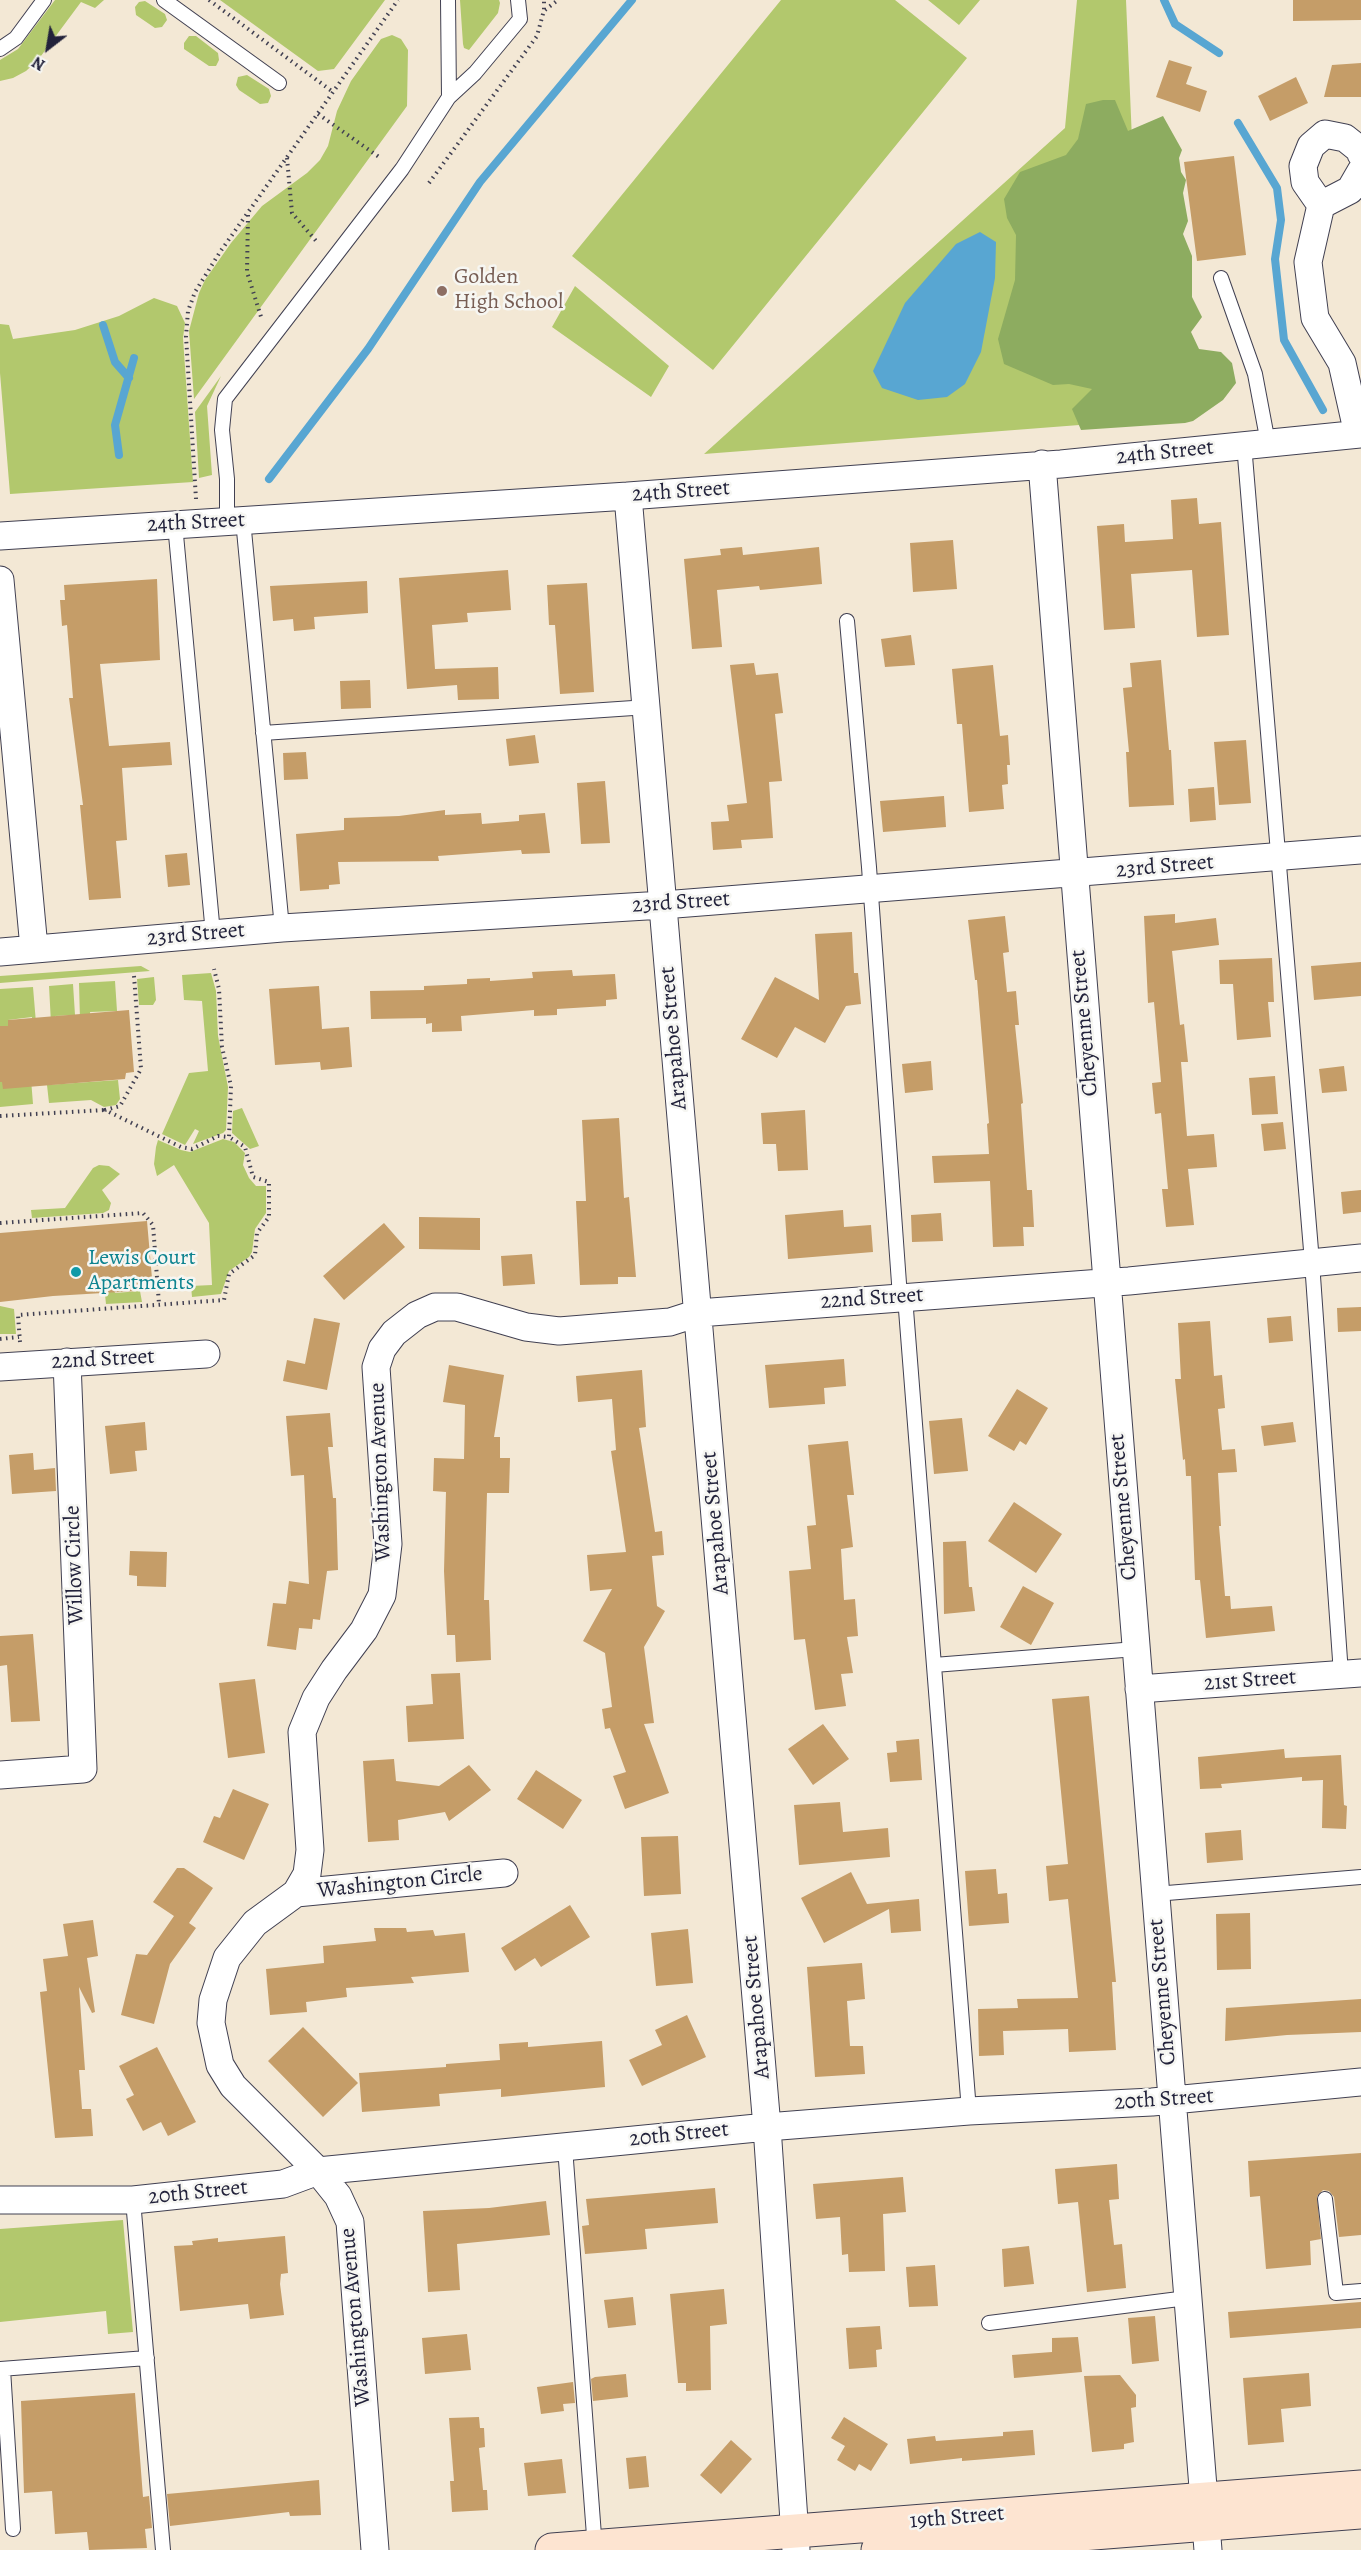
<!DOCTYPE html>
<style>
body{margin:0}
#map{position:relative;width:1361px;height:2550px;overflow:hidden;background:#f3e8d5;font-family:Alegreya,serif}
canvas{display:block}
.north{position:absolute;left:18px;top:18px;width:60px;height:60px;-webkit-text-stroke:4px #f6f6f2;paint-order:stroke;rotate:211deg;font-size:16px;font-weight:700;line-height:24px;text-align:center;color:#22223b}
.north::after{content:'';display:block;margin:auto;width:21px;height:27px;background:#22223b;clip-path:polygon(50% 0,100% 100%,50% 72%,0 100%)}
</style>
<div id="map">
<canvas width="1361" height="2550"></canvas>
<div class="north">N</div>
</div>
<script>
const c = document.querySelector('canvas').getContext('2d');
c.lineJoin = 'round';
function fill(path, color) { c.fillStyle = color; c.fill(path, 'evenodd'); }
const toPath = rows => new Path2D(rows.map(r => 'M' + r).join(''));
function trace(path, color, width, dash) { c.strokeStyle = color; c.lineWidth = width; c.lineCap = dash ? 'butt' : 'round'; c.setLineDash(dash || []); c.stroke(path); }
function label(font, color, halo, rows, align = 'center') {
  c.font = font + ' Alegreya,serif'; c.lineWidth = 5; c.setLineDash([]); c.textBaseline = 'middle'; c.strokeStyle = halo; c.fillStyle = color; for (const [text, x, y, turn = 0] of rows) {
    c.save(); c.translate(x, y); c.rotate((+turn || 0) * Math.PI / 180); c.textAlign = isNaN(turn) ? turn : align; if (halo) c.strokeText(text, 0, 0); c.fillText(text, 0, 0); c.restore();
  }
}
fill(toPath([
 [55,0,104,0,95,8,81,2,38,60,26,71,13,78,0,81,0,60,18,49],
 [220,0,385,0,334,69,318,71],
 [460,0,499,0,500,3,498,13,469,50,464,48,463,44],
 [781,0,895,0,967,58,713,370,572,256],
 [928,0,980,0,959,25],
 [1077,0,1126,0,1144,420,704,454,1065,128],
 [145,1,165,14,167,20,162,27,155,28,136,15,135,7,139,2],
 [392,35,401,39,408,50,407,106,194,399,189,331,199,293,205,280,231,243,262,206,307,173,320,160,328,146,337,111,351,81,381,39],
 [189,36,196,36,218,53,219,60,216,66,209,66,184,49,184,43],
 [247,75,269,89,271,96,268,103,260,104,239,90,236,85,238,77],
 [575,286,669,366,651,397,552,327],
 [154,298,177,306,185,323,183,338,193,482,10,494,0,373,0,324,9,325,13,339,75,330,119,316],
 [221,376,207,406,212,475,199,478,195,412],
 [141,966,150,971,0,983,0,976],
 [211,973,216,991,218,1036,228,1087,226,1130,223,1133,193,1144,199,1131,195,1129,185,1145,162,1134,189,1073,208,1071,202,1001,184,1000,182,975],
 [154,977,156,1000,153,1005,139,1005,137,979],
 [115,981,117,1011,90,1012,91,1021,80,1020,79,983],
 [73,984,75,1015,55,1016,55,1022,51,1023,49,986],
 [33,987,36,1023,32,1024,32,1017,8,1020,8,1026,0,1026,0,989],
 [31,1079,33,1104,0,1107,0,1082],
 [118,1080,120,1099,116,1105,104,1107,91,1100,49,1103,47,1085],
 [242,1108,259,1146,250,1149,232,1133,233,1111],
 [223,1139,234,1142,245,1153,243,1165,249,1178,256,1186,266,1186,266,1213,255,1229,252,1252,249,1257,229,1271,221,1294,192,1297,191,1286,212,1285,209,1223,174,1165,157,1176,154,1164,156,1147,158,1140,181,1150,190,1152],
 [99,1165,109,1166,120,1174,102,1190,111,1203,109,1210,103,1213,32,1218,31,1210,65,1208,93,1168],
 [113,1284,115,1293,140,1291,142,1302,106,1304,104,1285],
 [0,1306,14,1309,16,1334,0,1334],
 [123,2220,133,2332,108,2334,106,2311,0,2322,0,2229]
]), '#b2c86d');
fill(toPath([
 [1103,100,1115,100,1128,131,1163,116,1182,150,1179,158,1181,172,1186,180,1183,193,1188,221,1183,234,1192,256,1192,297,1202,317,1191,332,1199,349,1221,352,1232,363,1236,383,1223,400,1193,421,1185,423,1081,430,1072,409,1092,389,1069,384,1053,385,1004,364,998,339,1015,280,1016,235,1007,218,1004,199,1020,172,1066,155,1078,139,1086,104]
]), '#8dac60');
fill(toPath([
 [980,232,996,242,995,278,981,352,965,384,947,397,918,400,882,388,873,371,905,303,956,244]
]), '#58a6d2');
trace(toPath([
 [1164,0,1175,24,1219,53],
 [1238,123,1277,188,1281,220,1275,259,1284,340,1323,410],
 [103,325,115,362,129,378],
 [119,455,115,425,134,358],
 [269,479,368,349,480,182,632,0]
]), '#58a6d2', 8);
fill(toPath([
 [1293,0,1361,0,1361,20,1293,21],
 [1169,60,1192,67,1186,84,1207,91,1200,112,1156,97],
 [1361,63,1361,97,1324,97,1332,65],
 [1296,77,1308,103,1270,121,1258,96],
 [1234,156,1246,255,1197,261,1184,162],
 [1197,498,1199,524,1221,522,1229,635,1197,637,1192,570,1131,574,1135,628,1104,630,1097,526,1124,524,1125,542,1173,539,1171,500],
 [953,540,957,589,913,592,910,543],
 [742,547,743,555,819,547,822,584,760,590,759,586,717,590,722,647,692,649,684,559,721,555,720,549],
 [508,570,511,610,467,613,468,622,432,625,435,669,498,667,499,699,458,700,457,685,407,689,399,578],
 [157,579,160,660,100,664,109,746,170,742,172,765,122,768,127,840,116,841,121,898,89,900,80,805,83,805,69,698,73,698,67,625,62,626,60,600,65,600,64,585],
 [367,581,368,613,314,617,315,629,294,631,293,619,273,621,270,586],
 [587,583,594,692,560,694,555,625,549,625,547,585],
 [911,635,915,665,885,667,881,639],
 [1161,660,1169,750,1171,750,1174,805,1129,807,1126,752,1129,752,1123,688,1132,687,1130,663],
 [754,663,756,675,778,673,783,713,775,714,782,781,769,782,773,838,741,840,742,848,713,850,711,822,729,821,727,805,747,803,730,665],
 [993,665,1000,736,1008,735,1010,765,1007,765,1008,784,1002,785,1004,809,969,812,962,724,957,724,952,669],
 [370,680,371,708,341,709,340,681],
 [535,735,539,763,509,766,506,739],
 [1246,740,1251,803,1219,805,1214,742],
 [306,752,308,779,284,780,283,753],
 [605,781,610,843,581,844,577,783],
 [1214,787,1216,820,1190,822,1188,789],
 [944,796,946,827,883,832,880,801],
 [445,810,445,815,481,813,482,824,519,821,519,815,545,813,550,853,522,854,521,850,438,856,439,861,338,862,340,884,329,885,329,889,300,891,296,834,344,830,344,818,399,816],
 [187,853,190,885,168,887,165,855],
 [1175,914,1175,923,1216,918,1219,945,1172,951,1180,1025,1184,1024,1188,1062,1181,1062,1187,1136,1214,1134,1217,1167,1188,1169,1194,1225,1166,1227,1162,1189,1168,1189,1161,1113,1155,1114,1152,1083,1161,1082,1154,1002,1148,1003,1144,916],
 [1005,916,1009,952,1003,953,1007,992,1016,991,1019,1025,1015,1025,1023,1103,1021,1104,1027,1190,1032,1190,1034,1227,1023,1227,1024,1246,993,1247,990,1181,934,1183,932,1156,989,1154,987,1124,989,1123,977,980,975,980,968,920],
 [852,932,854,973,858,973,861,1004,846,1006,825,1043,795,1027,777,1058,741,1039,775,977,819,1000,815,934],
 [1272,958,1274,1002,1268,1002,1271,1037,1237,1040,1233,984,1220,984,1219,960],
 [1361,962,1361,996,1314,1000,1311,966],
 [572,970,573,976,615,974,617,999,606,1000,606,1006,557,1009,557,1015,534,1016,534,1010,461,1016,462,1031,432,1032,432,1023,426,1024,426,1018,371,1019,370,991,424,990,424,986,467,984,467,979,490,978,490,981,533,978,532,972],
 [319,986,322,1029,349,1027,352,1067,321,1070,320,1062,275,1065,269,989],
 [129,1010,134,1072,126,1073,125,1079,3,1089,2,1082,0,1082,0,1026,8,1026,8,1020],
 [931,1061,933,1090,905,1093,902,1064],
 [1344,1066,1347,1091,1322,1093,1319,1069],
 [1275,1076,1278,1114,1252,1115,1249,1078],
 [805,1110,808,1170,778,1171,776,1144,763,1144,761,1113],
 [619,1118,624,1198,629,1197,636,1277,618,1277,618,1284,580,1285,576,1201,586,1201,582,1120],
 [1283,1122,1286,1149,1264,1151,1261,1124],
 [1361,1190,1361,1212,1343,1214,1341,1192],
 [843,1210,844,1227,871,1225,873,1252,788,1259,785,1215],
 [941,1213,943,1241,912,1242,911,1215],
 [419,1217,480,1218,480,1250,419,1249],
 [147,1221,153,1290,53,1296,0,1302,0,1233],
 [384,1223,405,1247,344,1300,323,1276],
 [532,1254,535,1284,503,1286,501,1256],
 [1361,1307,1361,1331,1338,1332,1337,1308],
 [1291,1316,1293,1341,1269,1343,1267,1318],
 [314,1318,340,1323,327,1390,283,1381,287,1360,305,1364],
 [1210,1321,1214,1376,1222,1375,1225,1408,1218,1409,1222,1450,1235,1449,1237,1472,1218,1473,1221,1526,1219,1526,1225,1596,1230,1596,1231,1609,1272,1606,1275,1631,1206,1638,1200,1580,1195,1580,1191,1476,1186,1476,1185,1459,1183,1460,1175,1379,1181,1379,1178,1323],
 [844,1359,846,1386,824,1388,825,1404,769,1408,765,1365],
 [449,1365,504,1375,494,1437,500,1437,500,1458,510,1458,509,1493,487,1493,484,1600,489,1600,491,1660,456,1662,455,1635,447,1635,444,1571,446,1492,433,1491,434,1458,464,1459,465,1405,443,1402],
 [642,1370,646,1427,639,1428,655,1532,662,1531,664,1555,652,1556,657,1606,665,1611,644,1647,654,1723,644,1724,669,1793,625,1809,613,1776,626,1772,610,1728,605,1729,602,1709,612,1707,605,1653,583,1641,612,1589,590,1591,587,1555,626,1552,611,1451,616,1450,612,1399,578,1402,576,1376],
 [1017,1389,1048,1408,1026,1445,1020,1441,1014,1451,988,1436],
 [330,1413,333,1447,328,1447,333,1498,336,1498,338,1570,327,1571,320,1620,313,1619,312,1629,299,1628,296,1650,267,1646,273,1603,286,1604,289,1581,309,1584,304,1475,291,1476,286,1416],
 [962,1418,968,1471,934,1474,929,1421],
 [145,1422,147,1450,135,1451,137,1471,110,1474,105,1426],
 [1293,1422,1296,1442,1264,1446,1261,1426],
 [848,1441,854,1495,847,1495,853,1547,841,1549,844,1600,855,1599,858,1636,847,1637,853,1673,841,1674,846,1706,815,1710,805,1639,794,1640,789,1571,811,1569,807,1526,816,1525,808,1445],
 [33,1453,34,1470,55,1468,56,1491,12,1494,9,1455],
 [1014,1502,1062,1534,1036,1573,988,1541],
 [966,1541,969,1587,972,1587,975,1611,944,1614,943,1542],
 [130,1551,167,1552,166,1587,137,1586,137,1576,129,1575],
 [1023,1586,1054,1603,1031,1645,1000,1627],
 [33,1634,40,1721,11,1722,7,1665,0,1666,0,1636],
 [460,1673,464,1739,408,1742,406,1706,433,1704,431,1674],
 [255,1679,265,1753,228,1758,219,1683],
 [1089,1696,1116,1982,1112,1982,1116,2050,1069,2052,1068,2029,1003,2031,1004,2055,979,2056,978,2009,1018,2008,1017,1999,1078,1998,1068,1899,1049,1901,1046,1866,1068,1864,1052,1699],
 [823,1724,849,1759,813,1785,788,1749],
 [919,1739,922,1780,890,1782,887,1753,897,1752,896,1741],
 [1284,1749,1285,1758,1341,1755,1344,1805,1347,1806,1346,1829,1322,1828,1323,1780,1302,1781,1302,1777,1221,1784,1222,1788,1200,1789,1198,1757],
 [394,1759,396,1781,439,1786,469,1765,491,1790,449,1821,445,1812,398,1820,399,1840,368,1842,363,1761],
 [536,1770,582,1800,563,1829,517,1799],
 [233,1789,269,1804,244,1860,203,1842,214,1816,220,1818],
 [840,1802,843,1832,888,1828,890,1857,799,1865,794,1805],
 [1241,1830,1243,1860,1207,1863,1205,1833],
 [678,1836,681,1894,644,1896,641,1837],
 [177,1868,184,1868,213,1888,189,1923,196,1928,170,1964,154,2024,121,2015,136,1954,147,1955,174,1916,153,1902],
 [996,1869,998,1894,1007,1893,1009,1923,969,1926,965,1871],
 [851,1872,867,1904,919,1899,921,1931,891,1933,889,1909,824,1943,801,1898],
 [570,1905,590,1937,541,1967,535,1958,515,1971,501,1948],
 [1250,1913,1251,1969,1217,1970,1216,1914],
 [93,1920,98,1956,87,1958,95,2012,92,2013,79,1987,85,2070,79,2070,82,2109,91,2109,93,2136,55,2138,40,1992,47,1991,43,1959,68,1956,63,1924],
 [374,1928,406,1928,407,1932,433,1930,435,1936,465,1933,469,1972,411,1977,414,1983,346,1988,347,1997,306,2002,307,2012,270,2015,266,1969,324,1963,323,1946,376,1941],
 [688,1929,693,1983,656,1986,651,1933],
 [862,1963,865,1999,847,2001,850,2046,863,2046,865,2074,815,2077,807,1967],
 [1361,1999,1361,2032,1287,2035,1225,2041,1226,2008],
 [687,2015,706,2057,642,2086,629,2060,662,2045,655,2030],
 [303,2027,358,2083,323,2117,268,2061],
 [602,2041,605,2087,501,2097,501,2089,439,2094,440,2106,362,2112,359,2073,446,2067,446,2064,500,2060,499,2044,528,2042,528,2047],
 [157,2047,196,2122,168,2136,161,2122,143,2131,126,2099,134,2095,119,2066],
 [1361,2153,1361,2235,1339,2237,1334,2197,1329,2191,1323,2190,1317,2196,1321,2239,1310,2241,1311,2265,1266,2269,1260,2196,1250,2197,1248,2161],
 [1117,2164,1119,2199,1109,2200,1114,2245,1122,2244,1126,2288,1087,2292,1078,2202,1058,2204,1055,2169],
 [903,2177,906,2212,883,2214,885,2271,849,2272,848,2254,842,2255,840,2217,816,2219,813,2184],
 [715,2188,718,2223,645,2229,647,2249,585,2254,582,2226,589,2225,586,2199],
 [546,2201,550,2235,457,2244,460,2290,428,2292,423,2211,489,2208],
 [285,2236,288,2273,281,2274,280,2284,284,2315,250,2319,248,2304,180,2311,174,2246,193,2245,192,2241,218,2238,218,2242],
 [1029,2246,1034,2284,1004,2287,1002,2249],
 [935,2265,938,2306,909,2307,906,2267],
 [724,2289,727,2324,710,2326,711,2390,686,2391,686,2383,678,2383,670,2294],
 [633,2297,636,2325,608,2328,604,2300],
 [1361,2302,1361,2328,1230,2338,1228,2312],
 [1155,2316,1159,2361,1132,2364,1128,2318],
 [880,2326,882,2349,876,2350,877,2367,849,2369,846,2328],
 [467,2334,471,2370,425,2374,422,2338],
 [1078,2337,1082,2372,1014,2378,1012,2355,1052,2352,1052,2338],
 [1309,2373,1311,2406,1281,2409,1284,2442,1248,2445,1243,2378],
 [626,2374,628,2397,593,2401,591,2379,595,2377],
 [1120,2375,1136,2395,1136,2407,1131,2408,1134,2442,1124,2444,1124,2449,1092,2452,1084,2376],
 [573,2382,575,2403,563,2404,564,2411,541,2414,537,2387],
 [135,2393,143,2497,149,2496,152,2528,145,2529,147,2548,89,2550,87,2532,55,2534,52,2491,24,2493,21,2401],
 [479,2417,480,2428,484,2428,485,2447,479,2448,483,2490,487,2490,488,2510,452,2512,450,2481,454,2481,449,2418],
 [844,2417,888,2444,871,2471,859,2464,855,2471,837,2460,845,2446,831,2438],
 [1033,2430,1035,2455,962,2461,962,2458,910,2464,907,2439,935,2436,936,2441,1003,2436,1003,2432],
 [731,2440,752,2459,721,2494,700,2475],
 [646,2456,649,2487,629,2489,626,2458],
 [562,2459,566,2493,528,2496,524,2463],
 [319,2480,321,2515,290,2516,289,2512,170,2526,167,2494]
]), '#c59d68');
const lane = toPath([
 [164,0,279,83],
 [448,0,449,97],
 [0,49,16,38,44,0],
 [1221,278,1255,374,1268,443],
 [1244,444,1312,1262,1341,1674],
 [243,520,282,928],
 [227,521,227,479,222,430,225,399,402,169,449,97,475,73,520,19,518,0],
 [175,524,213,934],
 [847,621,869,867,900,1297],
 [263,733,648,707],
 [905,1297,969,2111],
 [934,1665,1136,1649],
 [1155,1894,1361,1877],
 [565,2147,595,2549],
 [1325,2199,1336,2293,1361,2291],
 [133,2200,163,2550],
 [989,2323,1187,2298],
 [0,2369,147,2358],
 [3,2369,13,2529]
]);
const street = toPath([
 [1321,205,1305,182,1303,166,1311,146,1325,134,1345,138,1360,150,1361,154],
 [1358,434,1342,363,1315,318,1308,262,1321,205,1350,190,1361,171],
 [1042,464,1208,2550],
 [628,496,767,2127,796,2550],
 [0,536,628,496,1061,464,1361,434],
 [0,580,34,948],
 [0,952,282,928,663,905,1361,850],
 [0,1367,206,1354],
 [1139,1689,1361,1673],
 [0,1775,83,1769,67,1362],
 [296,1893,504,1873],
 [0,2200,133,2200,283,2184,318,2171,767,2127,969,2111,1152,2102,1361,2082],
 [375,2550,350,2222,338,2196,318,2171,233,2086,220,2065,211,2023,213,2000,227,1958,255,1923,296,1893,307,1874,310,1850,302,1732,316,1698,334,1670,364,1630,382,1595,388,1544,376,1367,382,1349,394,1333,417,1315,435,1307,457,1307,526,1327,559,1331,670,1322,698,1313,1129,1281,1361,1258]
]);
const secondary = toPath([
 [552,2550,1361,2487],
 [878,2550,1361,2512]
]);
trace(lane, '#414052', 16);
trace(street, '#414052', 29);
trace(secondary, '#414052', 35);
trace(toPath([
 [209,0,333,92],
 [545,10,558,0],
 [318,114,379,157],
 [287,158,292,213,317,242],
 [429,183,537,36,544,10,544,0],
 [248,215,247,272,262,320],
 [196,499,186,336,188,311,195,292,220,252,398,0],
 [134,976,141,1069,120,1106,105,1110,181,1147,192,1149,218,1136,229,1137,231,1086,222,1047,219,989,214,969],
 [0,1116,105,1110],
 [0,1223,143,1213,153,1225,159,1304],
 [0,1339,19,1337],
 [20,1342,18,1315,224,1300,229,1274,255,1255,257,1233,269,1217,269,1182,253,1177,245,1147,229,1137]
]), '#414052', 4, [1.5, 4.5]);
trace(lane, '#fff', 14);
trace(street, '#fff', 27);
trace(secondary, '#fde4d1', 33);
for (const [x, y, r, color] of [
 [442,291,6,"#8d6e63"],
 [76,1272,6,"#0f9aa8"]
]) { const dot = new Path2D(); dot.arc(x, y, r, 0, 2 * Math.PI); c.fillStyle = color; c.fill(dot); trace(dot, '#f6f6f2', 2); }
label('22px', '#785e54', '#f6f6f2', [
 ["Golden",454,278],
 ["High School",454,303]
], 'left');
label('22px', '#22223b', '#f6f6f2', [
 ["24th Street",1165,453,-6],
 ["24th Street",681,492,-4],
 ["24th Street",196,523,-3],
 ["23rd Street",1165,867,-5],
 ["23rd Street",681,903,-4],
 ["23rd Street",196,935,-5],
 ["Cheyenne Street",1085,1023,-95],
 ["Arapahoe Street",674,1038,-95],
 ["22nd Street",872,1299,-4],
 ["22nd Street",103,1360,-3],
 ["Washington Avenue",381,1472,-92],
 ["Cheyenne Street",1124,1507,-95],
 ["Arapahoe Street",716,1523,-95],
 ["Willow Circle",75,1565,-92],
 ["21st Street",1250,1681,-4],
 ["Washington Circle",400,1883,-6],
 ["Cheyenne Street",1163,1992,-95],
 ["Arapahoe Street",757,2007,-95],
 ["20th Street",1164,2100,-4],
 ["20th Street",679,2135,-6],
 ["20th Street",198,2193,-6],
 ["Washington Avenue",356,2317,-95],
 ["19th Street",957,2518,-5]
]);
label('22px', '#0d838f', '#f6f6f2', [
 ["Lewis Court",88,1259],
 ["Apartments",88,1284]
], 'left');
</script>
